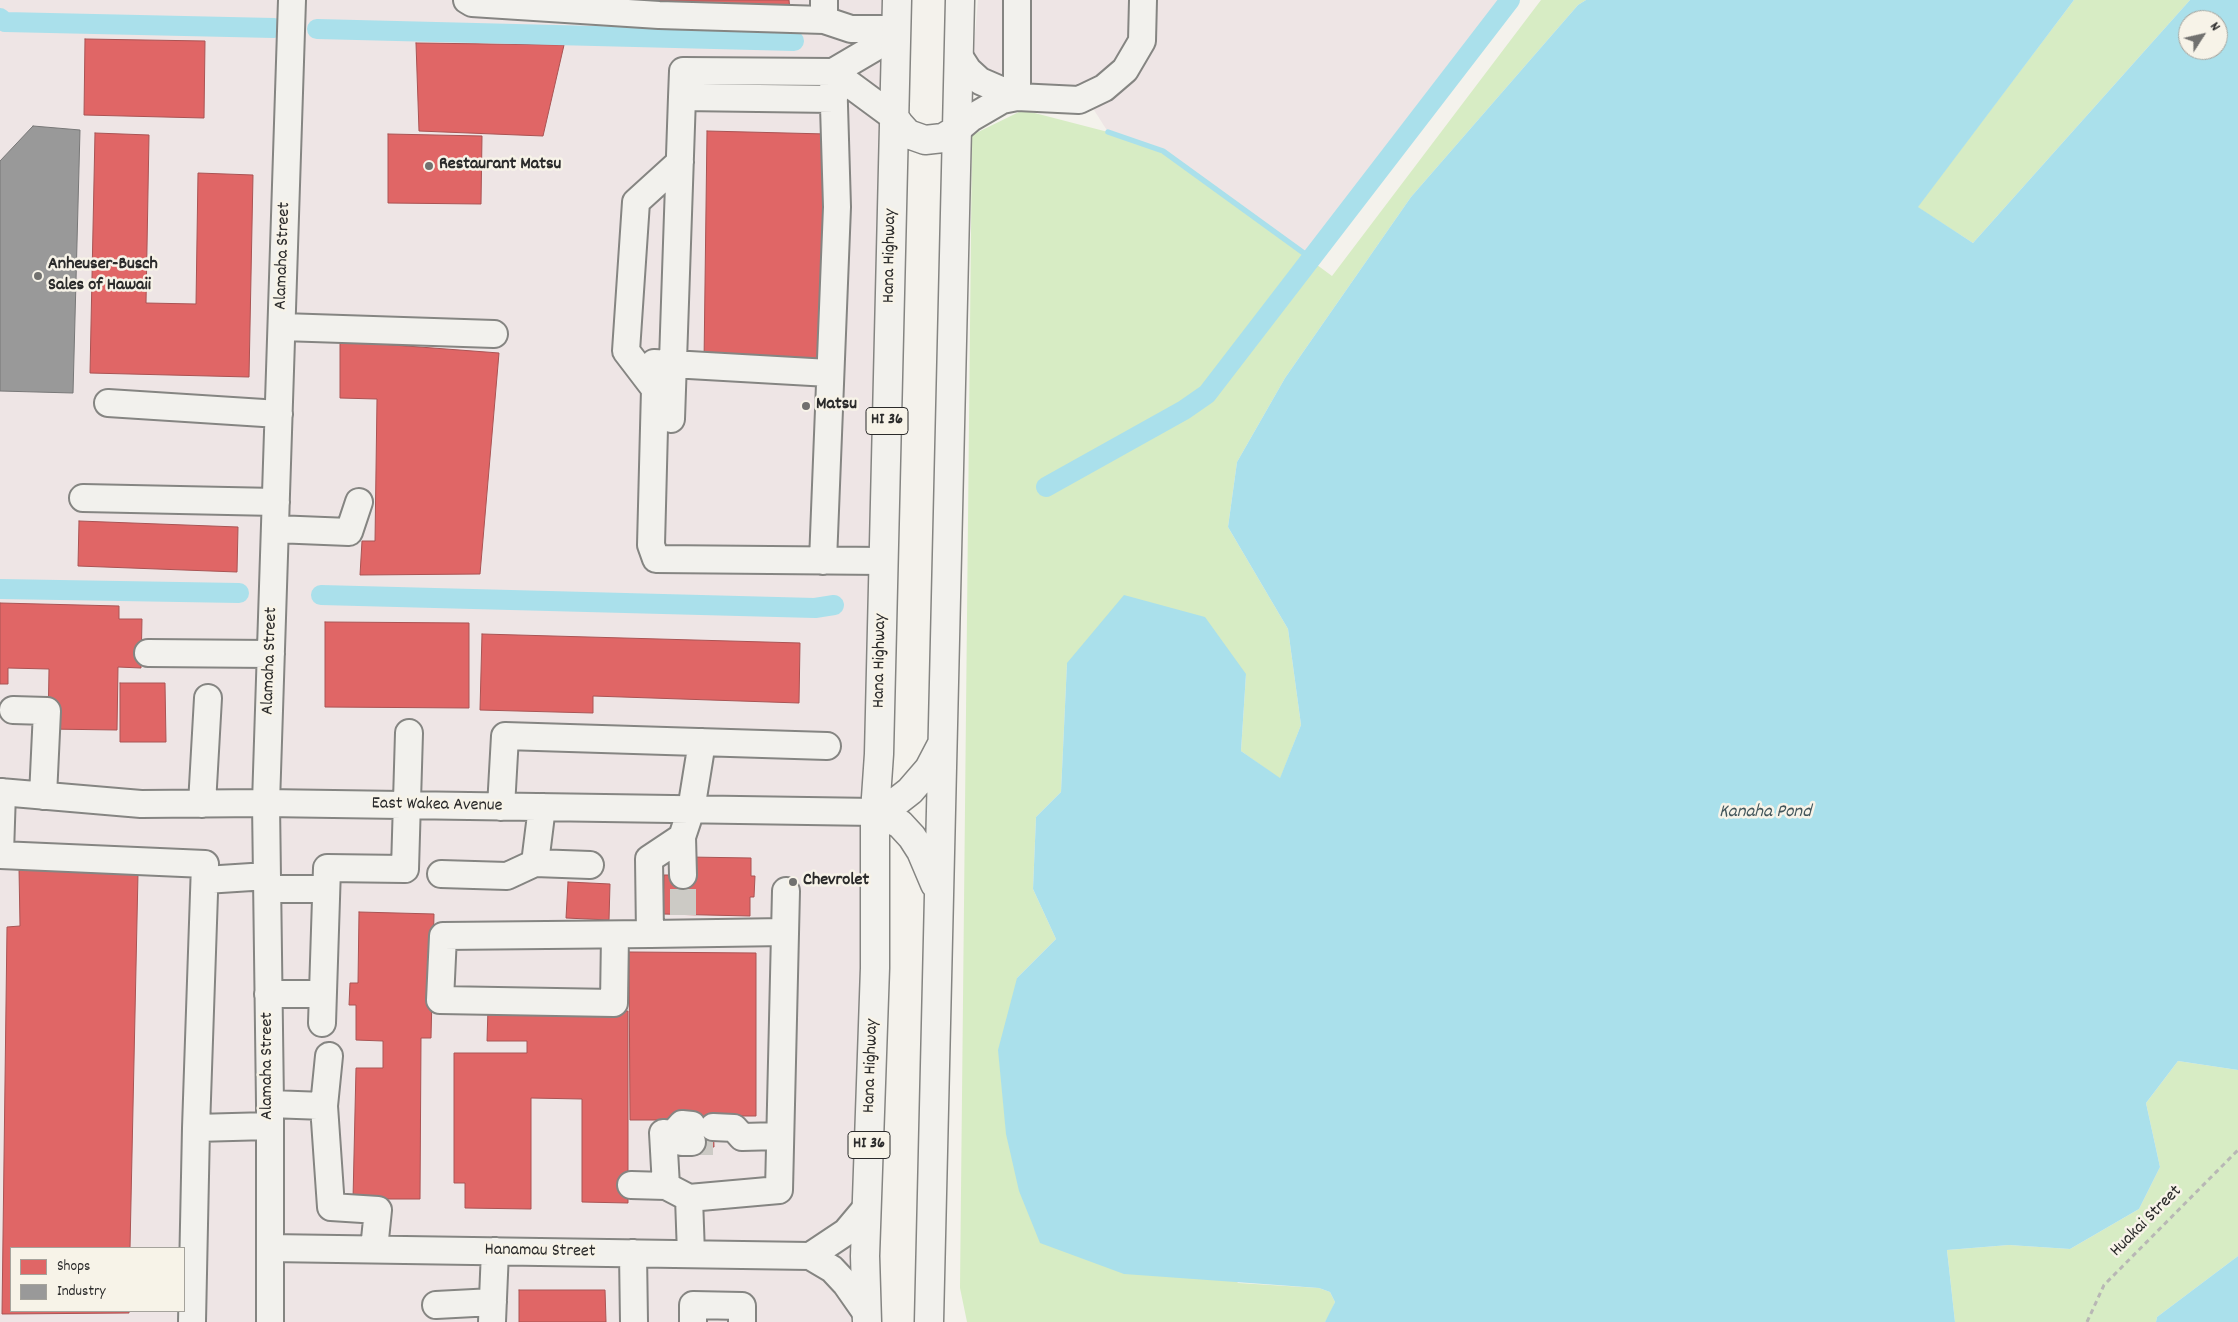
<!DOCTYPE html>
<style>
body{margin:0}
#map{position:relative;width:2238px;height:1322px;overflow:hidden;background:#f4f2ec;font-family:Dekko,sans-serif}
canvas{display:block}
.legend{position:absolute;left:10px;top:1247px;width:175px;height:65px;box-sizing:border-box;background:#f7f3e8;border:1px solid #a5a39c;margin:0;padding:6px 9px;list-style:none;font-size:15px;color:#2b2b2b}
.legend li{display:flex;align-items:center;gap:10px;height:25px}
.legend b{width:25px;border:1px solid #a5a39c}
.north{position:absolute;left:2178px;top:10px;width:50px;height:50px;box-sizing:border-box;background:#f7f3e8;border:1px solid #a5a39c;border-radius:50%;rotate:55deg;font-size:14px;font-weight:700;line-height:20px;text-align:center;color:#2b2b2b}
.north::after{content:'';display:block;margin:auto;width:18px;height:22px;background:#71716f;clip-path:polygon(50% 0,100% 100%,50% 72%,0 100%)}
</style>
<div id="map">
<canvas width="2238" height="1322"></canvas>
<ul class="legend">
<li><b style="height:14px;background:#e06666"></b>Shops</li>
<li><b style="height:14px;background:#999"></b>Industry</li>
</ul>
<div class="north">N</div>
</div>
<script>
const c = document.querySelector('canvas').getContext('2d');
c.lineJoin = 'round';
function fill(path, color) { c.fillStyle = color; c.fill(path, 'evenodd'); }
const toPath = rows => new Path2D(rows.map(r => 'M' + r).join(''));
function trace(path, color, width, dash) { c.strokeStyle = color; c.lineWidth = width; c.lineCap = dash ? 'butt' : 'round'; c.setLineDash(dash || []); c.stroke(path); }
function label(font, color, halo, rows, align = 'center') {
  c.font = font + ' Dekko,sans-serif'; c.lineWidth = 5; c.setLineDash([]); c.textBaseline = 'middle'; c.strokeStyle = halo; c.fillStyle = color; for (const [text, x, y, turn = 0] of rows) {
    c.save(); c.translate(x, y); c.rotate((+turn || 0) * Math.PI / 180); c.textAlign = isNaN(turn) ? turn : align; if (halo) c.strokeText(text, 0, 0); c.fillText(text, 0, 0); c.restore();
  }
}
fill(toPath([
 [0,0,898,0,867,1322,0,1322],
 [11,1248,184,1248,184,1311,11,1311],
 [978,0,1510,0,1312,259,1163,151,1108,132,1087,99,994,81,973,56]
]), '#eee5e5');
fill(toPath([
 [1541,0,1586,0,1578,5,1411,197,1285,378,1237,462,1228,527,1288,629,1301,725,1280,779,1241,751,1246,674,1067,663,1061,792,1036,817,1033,889,1056,939,1017,978,1238,1283,1319,1288,1330,1292,1335,1302,1329,1316,1325,1322,967,1322,960,1288,972,135,1023,110,1108,132,1163,151,1332,276],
 [2074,0,2190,0,1973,243,1917,207],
 [2178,1061,2238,1070,2238,1256,2157,1317,2156,1322,1955,1322,1947,1250,2009,1245,2070,1249,2139,1209,2160,1167,2146,1103]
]), '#d7ecc4');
fill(toPath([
 [1586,0,2074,0,1918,207,1973,243,2190,0,2238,0,2238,1070,2178,1061,2146,1103,2160,1167,2139,1209,2070,1249,2009,1245,1947,1250,1955,1322,1325,1322,1335,1302,1330,1292,1319,1288,1124,1274,1040,1243,1019,1191,1006,1134,998,1050,1017,978,1056,939,1033,889,1036,817,1061,792,1067,663,1124,595,1205,617,1246,674,1241,751,1280,778,1301,725,1288,629,1228,527,1237,462,1285,378,1411,197,1578,5],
 [2188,20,2218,20,2218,50,2188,50],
 [2238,1256,2238,1322,2156,1322,2157,1317]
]), '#aae0eb');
const shops = toPath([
 [654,0,789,0,790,11,654,8,654,0],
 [85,39,205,41,204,118,84,115,85,39],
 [416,43,564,45,543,136,419,131,416,43],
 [707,131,826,134,823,364,704,362,707,131],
 [95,133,149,135,146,303,196,304,198,173,253,175,249,377,90,373,95,133],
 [388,134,482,136,481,204,388,203,388,134],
 [340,341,499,353,480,574,360,575,362,541,375,541,377,399,340,398,340,341],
 [79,521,238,527,237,572,78,566,79,521],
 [0,603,119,606,119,619,142,619,141,668,118,667,117,730,48,729,49,669,8,668,8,684,0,684,0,603],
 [325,622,469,623,469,708,325,707,325,622],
 [482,634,800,643,799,703,593,696,593,713,480,710,482,634],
 [120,683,165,683,166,742,120,742,120,683],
 [688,857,751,858,751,876,755,876,754,897,750,897,750,916,663,914,664,875,688,875,688,857],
 [19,867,138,873,130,1248,11,1248,11,1311,129,1311,129,1313,2,1314,7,927,20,926,19,867],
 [568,882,610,884,609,920,566,918,568,882],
 [359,912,434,914,431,1038,421,1038,420,1199,353,1199,356,1068,383,1068,383,1041,356,1040,356,1005,349,1005,350,983,358,983,359,912],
 [629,952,756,953,756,1116,713,1116,714,1147,691,1147,692,1120,630,1120,629,952],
 [488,1009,628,1011,628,1203,582,1202,582,1099,531,1098,531,1209,465,1208,465,1183,454,1183,454,1053,527,1053,527,1041,487,1041,488,1009],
 [519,1290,605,1290,606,1322,519,1322,519,1290]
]);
fill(shops, '#e06666');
trace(shops, '#aa5454', 1);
const industry = toPath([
 [33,126,80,130,73,393,0,391,0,161,33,126]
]);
fill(industry, '#999');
trace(industry, '#787878', 1);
trace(toPath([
 [1108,132,1163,151,1312,259]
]), '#aae0eb', 5.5);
trace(toPath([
 [0,18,5,22,274,28],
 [317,29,794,41],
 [1046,487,1184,410,1207,394,1510,0],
 [0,589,239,593],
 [321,595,815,608,834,605]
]), '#aae0eb', 20);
trace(toPath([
 [683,915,683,875],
 [692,1142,713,1142]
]), '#cccac5', 26, [26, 13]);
const minor = toPath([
 [467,0,472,3,659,15,824,20],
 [824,0,824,20,851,29,896,29],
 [959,56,968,70,980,81,1017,97],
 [833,72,894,117],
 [1017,97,1017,0],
 [834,99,682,97,683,71,833,72,896,35],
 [958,129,971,118,1002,100,1017,97,1079,100,1104,88,1125,70,1142,41,1143,0],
 [680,162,636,202,626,351,655,389,651,545,656,559,884,561],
 [282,327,494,334],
 [654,363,829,373],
 [108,403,279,414],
 [671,419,682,97],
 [83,498,276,502],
 [275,529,349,532,359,502],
 [823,561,837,207,833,72],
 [148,653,271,654],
 [13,710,47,711,43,796],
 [702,742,691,810,682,837,649,859,650,934,785,932],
 [0,792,141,804,266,803,875,812],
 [202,804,208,698],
 [501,807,505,736,827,746],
 [542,807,535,863,590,865],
 [682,837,683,875],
 [0,853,2,792],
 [0,855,205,864,196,1128,269,1126],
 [441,874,507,876,535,863],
 [205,880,267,876],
 [267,889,326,889],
 [615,935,614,1003,440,1000,443,936,650,934],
 [268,994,322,994],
 [322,1023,327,868,405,869,409,733],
 [329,1056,324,1106,331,1207,378,1210,374,1249],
 [270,1104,324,1106],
 [713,1127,734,1128,742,1137,780,1136],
 [673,1134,663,1133,666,1186,689,1198],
 [692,1142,682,1142,673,1134,682,1124,692,1125],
 [631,1185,666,1186],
 [270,1248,810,1256,832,1269,846,1284,867,1314],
 [633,1253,634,1322],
 [691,1254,689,1198,779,1190,786,891],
 [810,1256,846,1232,867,1207],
 [436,1305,493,1302],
 [192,1322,196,1128],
 [270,1322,270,1104,266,803,292,0],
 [492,1322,495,1251],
 [693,1322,693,1305,742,1306,742,1322]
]);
const major = toPath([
 [894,117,899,124,908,134,925,140,943,138,958,129],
 [875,812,900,824,912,837,921,851,935,884],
 [875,812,887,809,910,791,929,769,941,746],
 [867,1322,865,1256,875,968,875,812,879,754,897,0],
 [929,1322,960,0]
]);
trace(minor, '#858582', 30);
trace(major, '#858582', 31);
trace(toPath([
 [2087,1322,2104,1285,2238,1150]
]), '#b8b7b5', 3, [5, 4]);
trace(minor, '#f2f1ed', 26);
trace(major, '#f2f1ed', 28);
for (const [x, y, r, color] of [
 [429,166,5,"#71716f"],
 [38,276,5,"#71716f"],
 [806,406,5,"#71716f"],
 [793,882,5,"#71716f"]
]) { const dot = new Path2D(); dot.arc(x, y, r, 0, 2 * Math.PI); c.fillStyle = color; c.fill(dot); trace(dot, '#f7f3e8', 2); }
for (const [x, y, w] of [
 [887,421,42],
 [869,1145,42]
]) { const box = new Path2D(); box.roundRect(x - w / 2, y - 13.5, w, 27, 4); c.fillStyle = '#f7f3e8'; c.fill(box); trace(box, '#2b2b2b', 1); }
label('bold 16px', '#2b2b2b', null, [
 ["HI 36",887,421],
 ["HI 36",869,1145]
]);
label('bold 18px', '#2b2b2b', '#f7f3e8', [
 ["Restaurant Matsu",439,166],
 ["Anheuser-Busch",48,266],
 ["Sales of Hawaii",48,287],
 ["Matsu",816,406],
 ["Chevrolet",803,882]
], 'left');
label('18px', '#2b2b2b', '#f7f3e8', [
 ["Alamaha Street",284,256,-88],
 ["Hana Highway",891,256,-89],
 ["Alamaha Street",271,661,-88],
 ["Hana Highway",881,661,-89],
 ["East Wakea Avenue",437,806,1],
 ["Alamaha Street",269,1066,-90],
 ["Hana Highway",872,1066,-88],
 ["Huakai Street",2147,1222,-45],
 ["Hanamau Street",540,1252,1]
]);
label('italic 19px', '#43565b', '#f7f3e8', [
 ["Kanaha Pond",1765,813]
]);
</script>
